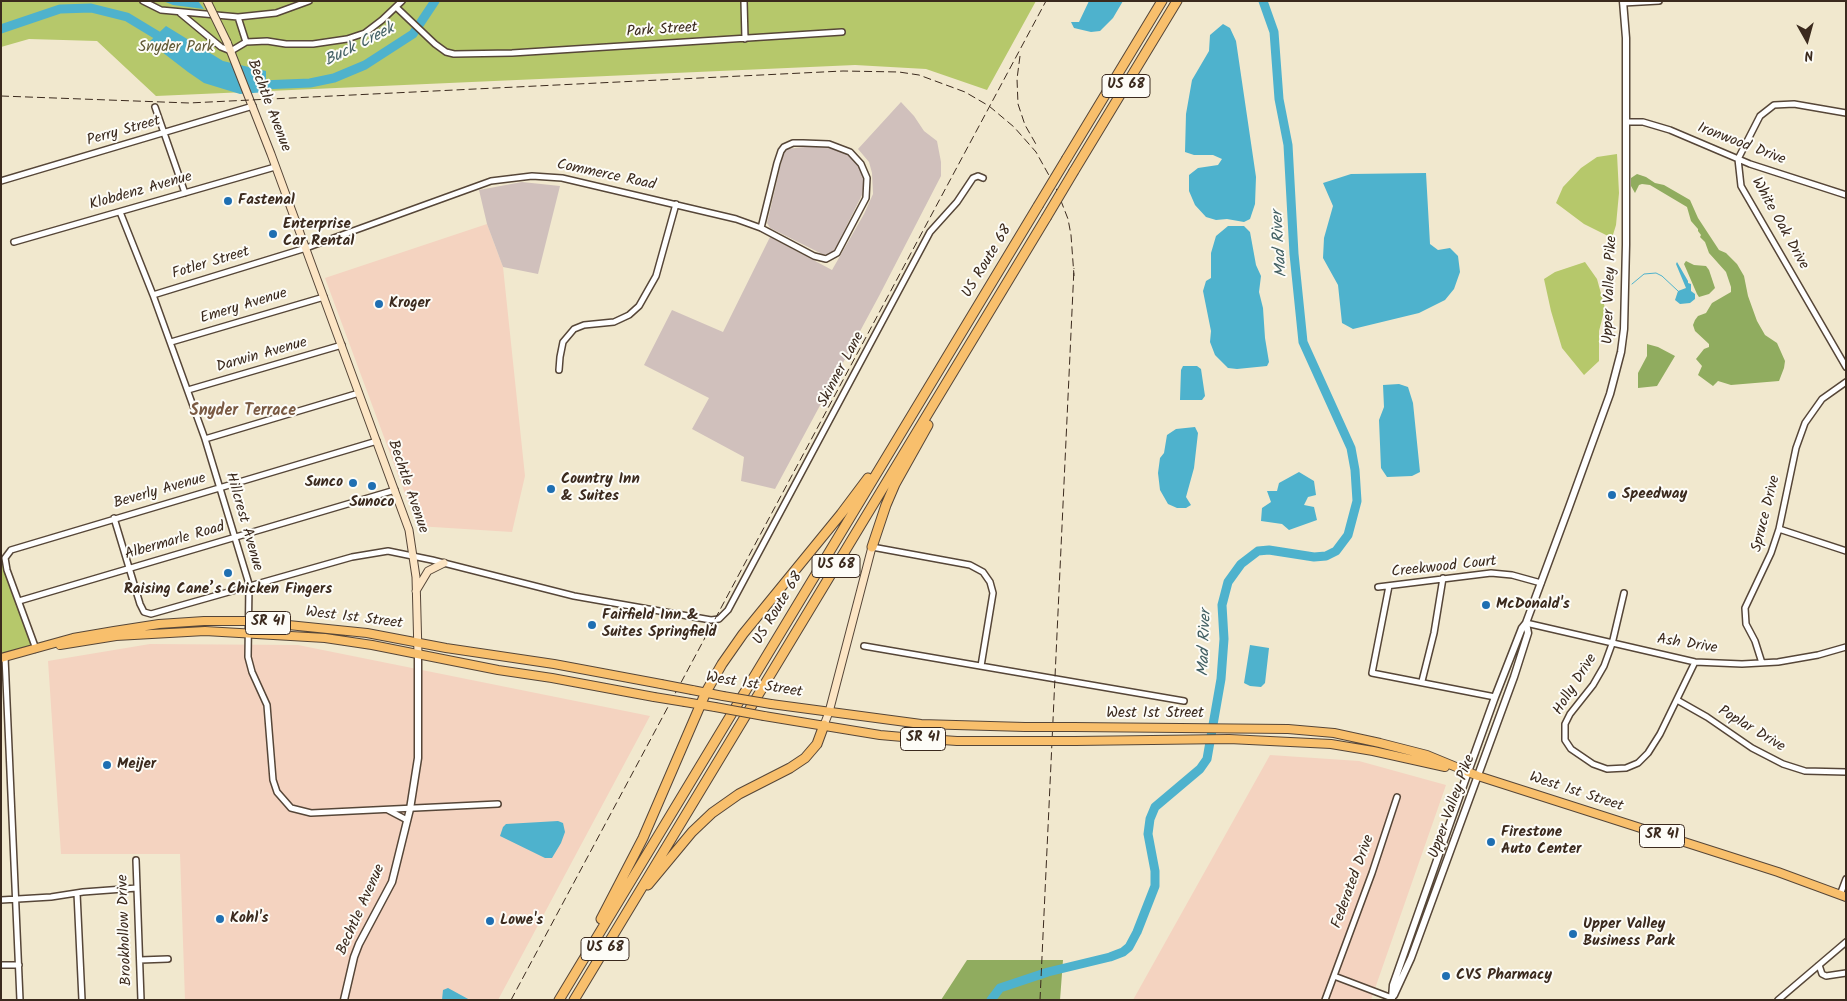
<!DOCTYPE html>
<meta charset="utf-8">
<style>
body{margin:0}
#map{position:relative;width:1847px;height:1001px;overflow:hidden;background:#f1e8ce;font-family:Kalam,sans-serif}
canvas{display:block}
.frame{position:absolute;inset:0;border:2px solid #3b2a1e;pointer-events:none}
.north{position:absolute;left:1782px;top:15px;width:50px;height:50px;-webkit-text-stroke:4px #fdfcf7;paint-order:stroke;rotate:173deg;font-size:14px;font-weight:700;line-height:20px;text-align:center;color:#3b2a1e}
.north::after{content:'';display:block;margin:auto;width:18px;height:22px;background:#3b2a1e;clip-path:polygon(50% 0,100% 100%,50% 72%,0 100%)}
</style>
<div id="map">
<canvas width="1847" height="1001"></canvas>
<div class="frame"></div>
<div class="north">N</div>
</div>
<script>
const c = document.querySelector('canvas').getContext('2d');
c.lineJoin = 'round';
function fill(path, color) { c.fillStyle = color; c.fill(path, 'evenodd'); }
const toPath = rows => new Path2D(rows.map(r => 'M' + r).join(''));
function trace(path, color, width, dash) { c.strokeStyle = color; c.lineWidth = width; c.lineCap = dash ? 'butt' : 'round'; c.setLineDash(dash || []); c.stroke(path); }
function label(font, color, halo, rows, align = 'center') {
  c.font = font + ' Kalam,sans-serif'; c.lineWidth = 4; c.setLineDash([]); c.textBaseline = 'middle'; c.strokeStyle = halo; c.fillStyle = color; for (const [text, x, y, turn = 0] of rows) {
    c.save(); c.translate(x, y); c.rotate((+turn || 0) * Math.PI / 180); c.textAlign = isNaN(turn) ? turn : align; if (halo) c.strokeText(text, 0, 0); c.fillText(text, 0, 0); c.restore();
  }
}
fill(toPath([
 [487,224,503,267,525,476,512,532,417,526,325,278],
 [150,644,298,645,650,716,498,1000,185,1000,180,854,61,854,48,661],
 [1270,755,1359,761,1446,785,1371,1000,1133,1000]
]), '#f4d3c0');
fill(toPath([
 [901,102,914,116,924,131,937,141,941,162,941,176,879,296,775,489,741,481,744,457,692,429,709,398,644,365,672,310,723,332,770,237,832,270,864,214,873,194,872,173,869,162,858,149],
 [812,146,826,147,839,150,853,158,862,171,864,184,862,195,837,245,833,252,827,255,822,254,770,228,767,223,783,155,787,149],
 [522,182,560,186,538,274,503,267,487,224,479,190]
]), '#d0c0bc');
fill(toPath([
 [1,1,1036,1,987,90,926,69,855,65,156,96,97,41,29,39,1,47],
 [1617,154,1619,193,1616,225,1612,238,1584,224,1556,203,1563,187,1581,168,1597,157],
 [1585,262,1597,279,1605,308,1599,331,1599,361,1584,375,1562,348,1551,311,1544,279,1555,272],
 [1,559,5,562,36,649,1,658]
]), '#b6c86b');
fill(toPath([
 [1637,174,1646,177,1655,183,1664,185,1690,200,1698,218,1719,250,1726,253,1737,264,1744,276,1748,296,1757,321,1765,335,1777,343,1785,361,1784,368,1779,381,1731,385,1718,381,1713,386,1698,375,1702,366,1696,359,1704,349,1709,347,1709,344,1695,331,1693,325,1695,320,1698,316,1706,313,1712,303,1731,292,1731,287,1726,272,1709,253,1705,242,1700,237,1701,235,1698,231,1698,229,1691,221,1687,207,1650,185,1642,184,1639,185,1635,193,1631,186,1631,178],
 [1686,261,1694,265,1706,266,1709,270,1715,288,1709,294,1699,297,1697,294,1684,264],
 [1647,344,1658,347,1675,356,1657,386,1638,388,1638,373,1647,356],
 [967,960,1063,960,1060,1000,941,1000]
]), '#90ac5f');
fill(toPath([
 [163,1,198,1,204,9,173,5],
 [1089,1,1123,1,1113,18,1100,31,1091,32,1074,28,1071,22,1079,22],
 [1223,24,1230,28,1236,41,1256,177,1255,204,1250,219,1244,222,1227,219,1216,220,1206,217,1195,205,1189,191,1189,175,1198,168,1218,165,1222,159,1213,155,1194,155,1185,152,1186,114,1192,80,1209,51,1210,35],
 [166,26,223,61,266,71,266,92,240,94,204,83,188,72,149,42],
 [1426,173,1430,244,1438,250,1450,248,1458,256,1460,272,1454,289,1445,300,1419,313,1353,329,1342,323,1338,285,1323,258,1324,238,1333,206,1323,183,1351,174],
 [1228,226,1244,226,1250,232,1256,265,1261,276,1259,292,1263,308,1265,338,1269,362,1267,366,1237,369,1228,368,1215,355,1210,342,1211,331,1203,291,1206,281,1211,278,1211,253,1216,236],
 [1677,262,1688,281,1688,283,1691,284,1691,291,1695,294,1695,299,1690,303,1680,304,1675,300,1678,291,1686,288,1676,264],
 [1183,366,1197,366,1201,369,1205,396,1202,400,1180,400,1181,370],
 [1399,384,1408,387,1413,403,1420,472,1412,476,1387,477,1381,468,1379,420,1384,407,1383,385],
 [1195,427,1198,433,1194,468,1186,497,1191,505,1186,508,1177,508,1168,504,1160,490,1158,473,1160,458,1164,453,1167,435,1176,429],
 [1299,472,1314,481,1316,495,1308,497,1304,505,1314,507,1317,520,1289,530,1282,524,1261,521,1262,508,1271,502,1267,491,1277,491,1279,483],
 [1250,645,1269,648,1265,683,1261,687,1250,686,1244,683],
 [558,821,563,823,565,832,561,843,552,858,545,858,500,836,503,827,506,824],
 [448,988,470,1000,442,1000,443,990]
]), '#4eb2cd');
trace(toPath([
 [1632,284,1644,274,1656,273,1662,276,1678,291]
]), '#4eb2cd', 1);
trace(toPath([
 [1,29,60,9,91,8,127,17,165,40],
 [255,83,261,85,310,83,334,78,365,65,413,34,435,1],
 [991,1000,1000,988,1048,972,1110,957,1123,952,1129,947,1137,932,1155,886,1155,871,1148,834,1150,819,1155,807,1200,769,1207,759,1221,679,1224,639,1222,605,1228,582,1241,564,1258,551,1269,550,1314,557,1326,556,1336,551,1348,535,1357,501,1355,470,1351,448,1303,342,1294,254,1288,145,1279,99,1274,32,1263,1]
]), '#4eb2cd', 9);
const minor = toPath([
 [143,1,161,10,238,17,276,13,309,1],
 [744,1,745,39],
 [1623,3,1659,1],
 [396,7,435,44,446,52,454,54,512,53,842,32],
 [180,13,221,47,231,51,246,42],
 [238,17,246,42,267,41,286,44,313,44,347,39,365,33,382,20,402,1],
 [155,107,185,193],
 [1846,113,1794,104,1774,105,1760,116,1738,159,1741,186,1846,367],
 [1626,122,1643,122,1670,130,1750,164,1846,195],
 [1,181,253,106],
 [120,212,153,295,205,439,249,584,248,657,252,672,267,705,273,780,277,792,291,808,311,813,498,804],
 [14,242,275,167],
 [153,295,306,248,491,181,532,176,562,178,736,219,761,228,814,256,826,259,837,253,866,198,867,178,861,164,850,152,829,144,803,143,793,143,784,147,781,151,777,163,761,228],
 [171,342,324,297],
 [559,370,560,357,563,342,574,329,584,325,614,322,629,315,639,306,656,276,676,204],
 [188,390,342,345],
 [205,439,359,393],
 [114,518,140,604,144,612,151,614,352,557,388,551,432,560,574,596,711,620,719,619,728,610,930,232,957,202,973,178,978,176,983,178],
 [1779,529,1846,551],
 [872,547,970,565,983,572,990,582,993,593,981,666],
 [1389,586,1372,673,1495,697],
 [1378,587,1491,573,1512,575,1541,583],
 [1624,593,1612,644,1604,666,1593,685,1570,714,1565,724,1565,740,1571,749,1593,764,1607,769,1626,768,1638,763,1648,753,1660,734,1695,662],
 [19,601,395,490],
 [1526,623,1695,662,1742,664,1778,662,1818,655,1846,647],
 [864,646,1184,701],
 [36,649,7,570,5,558,11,550,377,441],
 [5,657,20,1000],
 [1762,663,1755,641,1746,624,1745,608,1771,553,1779,529,1796,448,1805,423,1822,399,1846,382],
 [1422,681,1434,633,1443,578],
 [1677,700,1707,717,1752,748,1783,764,1805,771,1846,772],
 [388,810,407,820],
 [136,860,141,1000],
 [77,893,82,1000],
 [1840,895,1846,879],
 [1,900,51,897,83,892,137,888],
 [140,960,168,959],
 [1,965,19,965],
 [1819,965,1822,974,1826,976,1846,973],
 [1334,976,1392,998],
 [1325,1000,1372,873,1397,797],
 [1778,1000,1846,942]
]);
const tertiary = toPath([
 [1394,995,1411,958,1514,677,1528,633,1526,623],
 [1392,998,1393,985,1468,772,1495,697,1522,628,1526,623,1569,507,1610,394,1621,352,1624,329,1626,245,1626,38,1623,1],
 [344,1000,354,957,359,944,392,882,410,809,418,758,418,654]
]);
const secondary = toPath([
 [227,42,271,154,409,530,416,577,418,654],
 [416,591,428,571,444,563],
 [824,725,829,712,872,547]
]);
const primary = toPath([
 [60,645,116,636,205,631,325,638,372,645,498,670,552,678,654,697],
 [1,658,73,638,114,631,159,624,204,621,249,621,367,633,446,648,554,664,661,684],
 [692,690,723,696],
 [685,702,715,707],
 [771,704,921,724,1025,727],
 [764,716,880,735,914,738,957,741,1023,741],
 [1073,727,1288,729,1334,733,1380,743,1427,755,1478,776,1778,872,1846,897],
 [1075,741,1229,739,1331,744,1373,751,1445,767]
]);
const motorway = toPath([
 [1067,158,1162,1],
 [1074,171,1177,1],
 [872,547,886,505,895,484,928,425],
 [648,885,692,832,712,813,739,794,790,768,805,758,817,744,824,725],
 [601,919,643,838,706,692,722,664,743,634,841,514,868,478],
 [559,1000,1038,206],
 [574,1000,1046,218]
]);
trace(minor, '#564638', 8);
trace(tertiary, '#564638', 9);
trace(secondary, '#564638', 9);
trace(primary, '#564638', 10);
trace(motorway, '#564638', 11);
trace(minor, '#fff', 5);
trace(tertiary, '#fff', 6);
trace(secondary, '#fce5c4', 7);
trace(primary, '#f8bf6c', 8);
trace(motorway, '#f8bf6c', 9);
trace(toPath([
 [1020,56,1017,79,1018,104,1025,125,1037,146],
 [1,96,189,103,843,71,899,72,919,75,965,92,989,106,1014,127,1036,152,1056,188,1068,219,1071,235,1074,276],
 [511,1000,1046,1],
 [1040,1000,1074,268]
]), '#3b2a1e', 1, [8, 4]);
const secondaryBridge = toPath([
 [207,1,227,42]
]);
const primaryBridge = toPath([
 [661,684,692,690],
 [723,696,771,704],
 [654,697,685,702],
 [715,707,764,716],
 [1025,727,1073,727],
 [1023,741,1075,741]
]);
const motorwayBridge = toPath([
 [1038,206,1067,158],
 [1046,218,1074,171]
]);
trace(secondaryBridge, '#564638', 9, []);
trace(primaryBridge, '#564638', 10, []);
trace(motorwayBridge, '#564638', 11, []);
trace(secondaryBridge, '#fce5c4', 7);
trace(primaryBridge, '#f8bf6c', 8);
trace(motorwayBridge, '#f8bf6c', 9);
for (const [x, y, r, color] of [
 [228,201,5,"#1f6fb2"],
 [273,234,5,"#1f6fb2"],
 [379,304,5,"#1f6fb2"],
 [353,483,5,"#1f6fb2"],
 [372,486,5,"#1f6fb2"],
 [551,489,5,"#1f6fb2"],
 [1612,495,5,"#1f6fb2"],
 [228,573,5,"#1f6fb2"],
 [1486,605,5,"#1f6fb2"],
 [592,625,5,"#1f6fb2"],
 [107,765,5,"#1f6fb2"],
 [1491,842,5,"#1f6fb2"],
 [220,919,5,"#1f6fb2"],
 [490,921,5,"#1f6fb2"],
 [1573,934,5,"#1f6fb2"],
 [1446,976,5,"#1f6fb2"]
]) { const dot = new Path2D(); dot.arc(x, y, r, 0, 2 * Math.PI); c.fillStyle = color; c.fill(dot); trace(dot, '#fdfcf7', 2); }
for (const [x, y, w] of [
 [1126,86,48],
 [836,566,48],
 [268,623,45],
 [923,739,45],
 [1662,836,45],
 [605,949,48]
]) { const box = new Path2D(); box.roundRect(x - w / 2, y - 11.5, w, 23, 4); c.fillStyle = '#fdfcf7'; c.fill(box); trace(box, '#3b2a1e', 1); }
label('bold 14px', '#3b2a1e', null, [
 ["US 68",1126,86],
 ["US 68",836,566],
 ["SR 41",268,623],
 ["SR 41",923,739],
 ["SR 41",1662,836],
 ["US 68",605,949]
]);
label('15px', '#3b2a1e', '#fdfcf7', [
 ["Park Street",662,31,-4],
 ["Bechtle Avenue",268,106,69],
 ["Perry Street",124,132,-16],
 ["Ironwood Drive",1741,145,21],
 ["Commerce Road",606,176,12],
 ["Klobdenz Avenue",141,192,-16],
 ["White Oak Drive",1779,224,61],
 ["US Route 68",988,262,-59],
 ["Fotler Street",211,264,-17],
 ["Upper Valley Pike",1611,290,-88],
 ["Emery Avenue",244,307,-17],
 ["Darwin Avenue",262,356,-16],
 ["Skinner Lane",842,370,-62],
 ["Bechtle Avenue",407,487,71],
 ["Beverly Avenue",160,492,-16],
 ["Spruce Drive",1767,514,-76],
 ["Hillcrest Avenue",243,522,74],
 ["Albermarle Road",175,542,-16],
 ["Creekwood Court",1444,568,-6],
 ["US Route 68",779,609,-59],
 ["West 1st Street",354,619,7],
 ["Ash Drive",1687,645,9],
 ["Holly Drive",1576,685,-58],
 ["West 1st Street",754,686,9],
 ["West 1st Street",1155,714],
 ["Poplar Drive",1751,730,31],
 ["West 1st Street",1576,793,18],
 ["Upper Valley Pike",1453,807,-70],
 ["Federated Drive",1354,882,-70],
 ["Bechtle Avenue",362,910,-66],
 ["Brookhollow Drive",126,930,-92]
]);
label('15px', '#605935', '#fdfcf7', [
 ["Snyder Park",176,48]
]);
label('bold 15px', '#3b2a1e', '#fdfcf7', [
 ["Fastenal",238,201],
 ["Enterprise",283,225],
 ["Car Rental",283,242],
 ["Kroger",389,304],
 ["Country Inn",561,480],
 ["& Suites",561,497],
 ["Sunco",343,483,"right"],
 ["Speedway",1622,495],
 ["Sunoco",372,503,"center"],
 ["Raising Cane’s Chicken Fingers",228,590,"center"],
 ["McDonald's",1496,605],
 ["Fairfield Inn &",602,616],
 ["Suites Springfield",602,633],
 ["Meijer",117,765],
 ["Firestone",1501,833],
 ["Auto Center",1501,850],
 ["Kohl's",230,919],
 ["Lowe's",500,921],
 ["Upper Valley",1583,925],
 ["Business Park",1583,942],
 ["CVS Pharmacy",1456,976]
], 'left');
label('italic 16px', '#436064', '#fdfcf7', [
 ["Buck Creek",360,46,-27],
 ["Mad River",1281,244,-94],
 ["Mad River",1206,643,-88]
]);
label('bold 16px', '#7a5a43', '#fdfcf7', [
 ["Snyder Terrace",243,412]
]);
</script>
